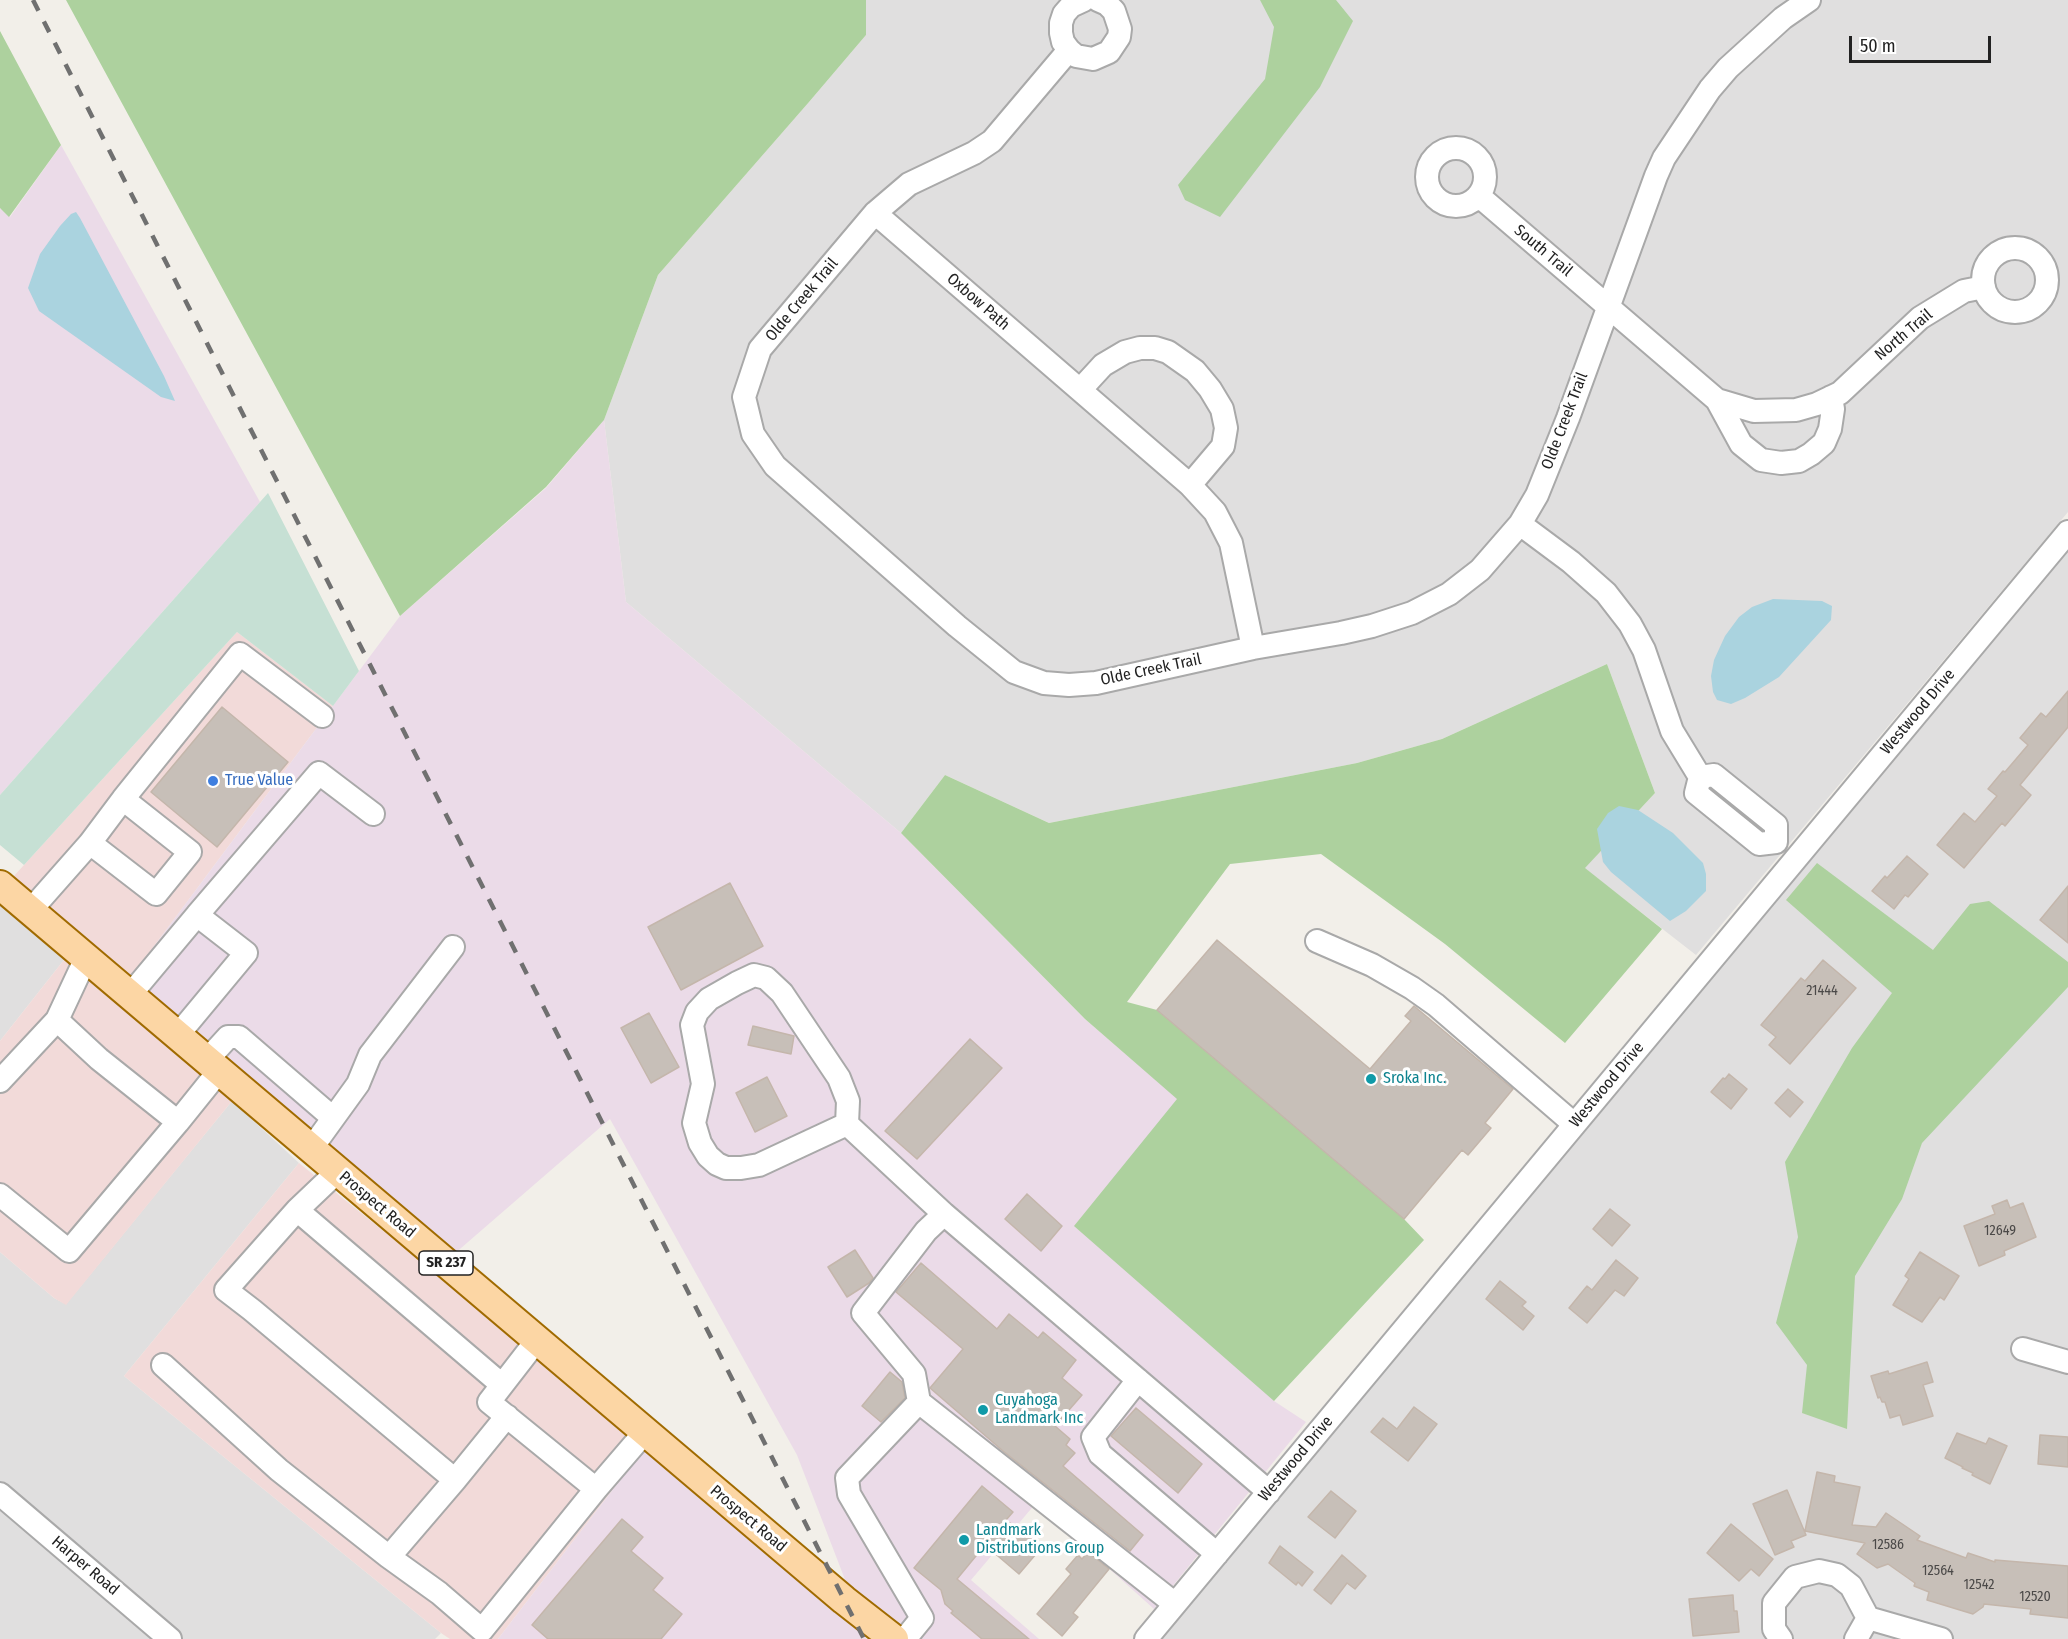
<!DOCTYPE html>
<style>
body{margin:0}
#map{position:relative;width:2068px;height:1639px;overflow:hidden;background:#f2efe9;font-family:"Fira Sans Condensed",sans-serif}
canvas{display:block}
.scale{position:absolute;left:1849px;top:36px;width:142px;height:27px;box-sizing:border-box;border:3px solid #222;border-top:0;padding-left:8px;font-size:18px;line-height:21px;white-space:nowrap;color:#222;-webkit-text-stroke:4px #fff;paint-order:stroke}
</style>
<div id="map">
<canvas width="2068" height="1639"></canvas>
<div class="scale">50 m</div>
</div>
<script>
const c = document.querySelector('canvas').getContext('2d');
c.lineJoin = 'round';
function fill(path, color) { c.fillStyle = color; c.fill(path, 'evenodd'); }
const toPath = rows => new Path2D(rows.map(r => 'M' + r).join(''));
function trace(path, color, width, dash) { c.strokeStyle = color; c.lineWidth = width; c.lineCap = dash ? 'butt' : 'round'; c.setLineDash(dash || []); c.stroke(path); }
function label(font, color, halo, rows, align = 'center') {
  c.font = font + ' "Fira Sans Condensed",sans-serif'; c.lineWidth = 6; c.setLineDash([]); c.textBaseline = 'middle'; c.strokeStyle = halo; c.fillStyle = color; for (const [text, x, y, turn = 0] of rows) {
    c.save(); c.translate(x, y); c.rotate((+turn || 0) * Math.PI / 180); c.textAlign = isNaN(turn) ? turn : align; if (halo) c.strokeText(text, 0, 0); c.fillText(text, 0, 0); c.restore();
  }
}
fill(toPath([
 [866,0,2068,0,2068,512,1696,955,1584,868,1655,793,1607,664,1442,739,1357,763,1049,823,945,775,901,833,626,602,604,420,658,275,809,102,866,35],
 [2068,532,2068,1639,1146,1639],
 [0,901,67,956,0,1041],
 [232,1101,299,1163,124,1376,441,1633,435,1639,0,1639,0,1252,54,1298,66,1304]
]), '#e0dfdf');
fill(toPath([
 [237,632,333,706,131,977,13,877],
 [67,956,232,1101,66,1305,54,1298,0,1252,0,1041],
 [299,1163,648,1444,498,1639,450,1639,441,1633,124,1376]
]), '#f2dad9');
fill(toPath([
 [61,145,260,502,0,795,0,208,10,217],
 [604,420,626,602,901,833,1085,1019,1178,1099,1274,1401,1306,1422,1154,1609,1036,1503,971,1580,1039,1639,910,1639,849,1590,797,1455,610,1119,453,1255,131,977,400,616,546,488],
 [648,1444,867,1639,498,1639]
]), '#ebdbe8');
fill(toPath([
 [66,0,866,0,866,35,809,102,658,275,604,420,546,487,400,616],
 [1260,0,1336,0,1353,21,1320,87,1220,217,1185,200,1178,185,1265,79,1274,27],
 [0,31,61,145,9,217,0,208],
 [1607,664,1655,793,1585,868,1662,929,1565,1043,1445,944,1321,854,1230,864,1127,1002,1157,1010,1404,1219,1424,1240,1274,1401,1074,1226,1177,1099,1085,1019,901,833,945,775,1049,823,1357,763,1442,739],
 [1817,863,1933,950,1970,904,1989,901,2068,962,2068,987,1922,1143,1902,1199,1855,1276,1847,1429,1802,1413,1807,1365,1776,1323,1798,1237,1785,1162,1852,1048,1892,993,1786,900]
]), '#add19e');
fill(toPath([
 [268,493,359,671,333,706,237,632,24,865,0,845,0,795]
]), '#c6e0d4');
fill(toPath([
 [76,212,80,218,164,376,175,401,161,397,39,311,28,288,40,254,60,226,71,214],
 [1773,599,1822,601,1832,606,1831,620,1779,677,1745,698,1731,704,1717,700,1713,692,1711,676,1714,660,1725,636,1739,617,1752,607],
 [1619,806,1638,810,1673,833,1703,863,1706,874,1706,891,1686,911,1670,921,1611,872,1603,862,1597,829,1608,813]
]), '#aad3df');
const building = toPath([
 [2068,691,2068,727,2020,785,2031,795,2005,826,2002,823,1964,868,1937,845,1964,813,1975,822,1997,796,1988,789,2003,771,2005,772,2028,745,2020,738,2041,713,2046,717,2068,691],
 [222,707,288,762,217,847,151,792,222,707],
 [1907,856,1928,874,1908,897,1905,895,1894,909,1872,891,1885,876,1887,878,1907,856],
 [730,883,763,946,681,990,648,927,730,883],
 [2068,886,2068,943,2040,920,2068,886],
 [1217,940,1370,1069,1411,1021,1405,1016,1414,1006,1513,1089,1485,1123,1491,1128,1468,1155,1462,1150,1404,1219,1157,1010,1217,940],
 [1823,960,1856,988,1790,1064,1769,1045,1776,1037,1761,1025,1801,978,1805,981,1823,960],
 [649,1013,679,1067,651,1083,621,1028,649,1013],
 [753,1026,794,1036,791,1054,748,1045,753,1026],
 [970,1039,1002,1068,917,1159,885,1131,970,1039],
 [1729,1074,1747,1089,1731,1109,1711,1092,1723,1078,1725,1079,1729,1074],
 [767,1077,787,1116,755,1132,736,1093,767,1077],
 [1788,1089,1803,1102,1790,1117,1775,1103,1788,1089],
 [1027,1194,1062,1226,1041,1251,1005,1219,1027,1194],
 [2007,1200,2010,1208,2023,1203,2036,1237,2004,1251,2005,1255,1979,1266,1964,1226,1995,1214,1992,1206,2007,1200],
 [1610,1209,1630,1225,1612,1246,1593,1229,1610,1209],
 [855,1250,873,1278,869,1283,847,1297,828,1267,855,1250],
 [1920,1252,1959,1276,1944,1300,1940,1297,1922,1322,1893,1305,1909,1279,1905,1276,1920,1252],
 [1616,1260,1638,1278,1624,1296,1615,1290,1587,1323,1569,1308,1587,1286,1592,1290,1616,1260],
 [921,1263,997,1329,1009,1314,1038,1338,1043,1332,1076,1360,1062,1378,1082,1395,1055,1426,1070,1439,1066,1445,1075,1453,1063,1466,1143,1535,1130,1551,1003,1451,930,1388,963,1349,896,1292,921,1263],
 [1500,1281,1526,1302,1522,1306,1534,1316,1523,1330,1486,1299,1500,1281],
 [1927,1362,1933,1382,1923,1385,1933,1416,1903,1425,1900,1415,1890,1418,1885,1402,1882,1402,1880,1397,1878,1398,1871,1376,1888,1371,1889,1374,1927,1362],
 [890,1372,902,1382,905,1398,881,1422,862,1406,890,1372],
 [1414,1407,1437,1424,1408,1461,1371,1432,1383,1418,1397,1429,1414,1407],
 [1136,1408,1202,1464,1178,1493,1111,1436,1136,1408],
 [1957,1433,1986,1444,1989,1438,2007,1446,1990,1484,1972,1475,1973,1473,1962,1468,1963,1467,1945,1458,1957,1433],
 [2040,1435,2068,1437,2068,1467,2038,1464,2040,1435],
 [1817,1472,1835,1476,1834,1482,1860,1487,1852,1525,1876,1527,1886,1513,1920,1536,1917,1540,1966,1558,1968,1553,1995,1562,1995,1560,2068,1566,2068,1618,2030,1614,2031,1609,1984,1604,1983,1607,1973,1614,1927,1600,1929,1592,1914,1586,1915,1583,1888,1564,1877,1568,1857,1554,1865,1543,1805,1531,1817,1472],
 [982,1486,1013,1512,1006,1520,1042,1547,1019,1574,985,1545,957,1579,1029,1639,982,1639,951,1613,953,1611,945,1604,941,1590,914,1568,982,1486],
 [1787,1490,1806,1535,1791,1541,1794,1547,1775,1555,1753,1504,1787,1490],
 [1331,1491,1356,1511,1335,1538,1308,1517,1331,1491],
 [622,1519,643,1537,631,1551,663,1578,653,1590,682,1614,661,1639,548,1639,532,1625,622,1519],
 [1731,1524,1773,1559,1759,1576,1751,1569,1739,1581,1707,1553,1731,1524],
 [1280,1546,1313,1572,1302,1586,1298,1582,1296,1585,1269,1563,1280,1546],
 [1088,1552,1109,1569,1073,1613,1078,1617,1062,1636,1037,1614,1071,1574,1066,1569,1078,1555,1082,1559,1088,1552],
 [1342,1555,1366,1576,1355,1589,1347,1583,1331,1604,1314,1590,1342,1555],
 [1733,1595,1734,1611,1737,1611,1739,1632,1693,1636,1689,1599,1733,1595]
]);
fill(building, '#c7bfb8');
trace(building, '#c4b6ab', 1.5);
const minor = toPath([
 [1084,0,1071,6,1064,14,1061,23,1061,33,1063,42,1069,50,1076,56,1093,59,1109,52,1119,37,1120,29,1114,11,1107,4,1098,0],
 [1069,50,992,141,974,153,909,184,875,213,760,349,744,397,753,434,775,466,957,626,1014,672,1044,683,1069,685,1096,683,1253,648,1341,633,1372,626,1412,613,1449,594,1480,570,1520,524,1537,495,1568,418,1656,176,1664,158,1710,89,1728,68,1783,18,1809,0],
 '1427 177a29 29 0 1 1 58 0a29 29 0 1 1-58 0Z',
 [1479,196,1717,400,1754,411,1796,410,1817,404,1840,393,1920,318,1964,291,1984,287],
 [875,213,1190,485,1215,512,1231,543,1253,648],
 '1983 280a32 32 0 1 1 64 0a32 32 0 1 1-64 0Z',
 [1080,390,1103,365,1125,352,1140,348,1155,348,1168,352,1195,371,1210,389,1222,409,1226,428,1223,446,1190,485],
 [1717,400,1741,444,1761,460,1781,463,1799,461,1811,454,1824,443,1830,429,1833,409,1831,397],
 [1520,524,1571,562,1606,593,1630,624,1644,650,1672,731,1700,777,1696,793,1759,844,1776,842,1776,825,1714,775,1700,777],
 [123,799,240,654,322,716],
 [30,911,90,843,123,799,190,852,156,894,90,843],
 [197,915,319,773,373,814],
 [1317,941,1372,965,1412,988,1436,1005,1574,1124],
 [86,958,57,1020,99,1059,178,1122,219,1071],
 [130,995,197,915,246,953,177,1036],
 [207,1060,228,1037,239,1037,333,1118],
 [0,1081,57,1020],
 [847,1124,759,1165,741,1168,726,1168,717,1164,708,1156,700,1143,694,1123,703,1084,692,1025,697,1012,709,999,737,983,754,975,766,978,782,993,839,1078,848,1101,847,1124,944,1214],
 [311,1149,358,1084,370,1055,453,947],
 [338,1171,297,1210,502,1385],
 [0,1195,69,1251,178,1122],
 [297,1210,226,1290,252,1310,455,1480,507,1416],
 [537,1340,489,1402,596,1489,645,1432],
 [2023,1349,2068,1362],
 [163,1365,279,1470,389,1557,455,1480],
 [1138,1380,1093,1437,1100,1454,1217,1554],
 [919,1402,914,1374,863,1313,926,1231,944,1214,1269,1492],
 [0,1494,170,1639],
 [389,1557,439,1593,482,1630,596,1489],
 [905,1639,922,1618,849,1494,847,1478,919,1402,1175,1604],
 [1146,1639,2068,532],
 [1781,1639,1774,1629,1774,1603,1795,1577,1819,1571,1837,1575,1851,1586,1868,1618,1941,1639],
 [1856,1639,1868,1618]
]);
const major = toPath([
 [0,885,844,1600,894,1639]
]);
trace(minor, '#a9a9a9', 26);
trace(major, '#a06b00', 32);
trace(minor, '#fff', 22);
trace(major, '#fcd6a4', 28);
trace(toPath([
 [33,0,864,1639]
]), '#707070', 4.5, [12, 12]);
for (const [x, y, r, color] of [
 [213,781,6,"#3f7fe0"],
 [1371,1079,6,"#0f9aa8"],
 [983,1410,6,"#0f9aa8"],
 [964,1540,6,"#0f9aa8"]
]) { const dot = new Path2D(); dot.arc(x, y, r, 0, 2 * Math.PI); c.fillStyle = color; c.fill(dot); trace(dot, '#fff', 2); }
label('14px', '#4b4948', null, [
 ["21444",1822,991],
 ["12649",2000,1231],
 ["12586",1888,1545],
 ["12564",1938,1571],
 ["12542",1979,1585],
 ["12520",2035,1597]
]);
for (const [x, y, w] of [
 [446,1263,54]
]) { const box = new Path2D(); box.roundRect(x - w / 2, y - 12, w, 24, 4.5); c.fillStyle = '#fff'; c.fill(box); trace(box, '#222', 1.5); }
label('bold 15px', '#222', null, [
 ["SR 237",446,1263]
]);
label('16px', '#222', '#fff', [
 ["South Trail",1543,251,40],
 ["Olde Creek Trail",802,300,-50],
 ["Oxbow Path",978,302,41],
 ["North Trail",1904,335,-40],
 ["Olde Creek Trail",1565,421,-69],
 ["Olde Creek Trail",1151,670,-12],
 ["Westwood Drive",1918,712,-50],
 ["Westwood Drive",1607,1085,-50],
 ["Prospect Road",377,1205,40],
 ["Westwood Drive",1296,1459,-50],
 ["Prospect Road",748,1519,40],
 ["Harper Road",85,1566,40]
]);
label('16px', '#366cbe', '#fff', [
 ["True Value",225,781]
], 'left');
label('16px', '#0d838f', '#fff', [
 ["Sroka Inc.",1383,1079],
 ["Cuyahoga",995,1401],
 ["Landmark Inc",995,1419],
 ["Landmark",976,1531],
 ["Distributions Group",976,1549]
], 'left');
</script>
